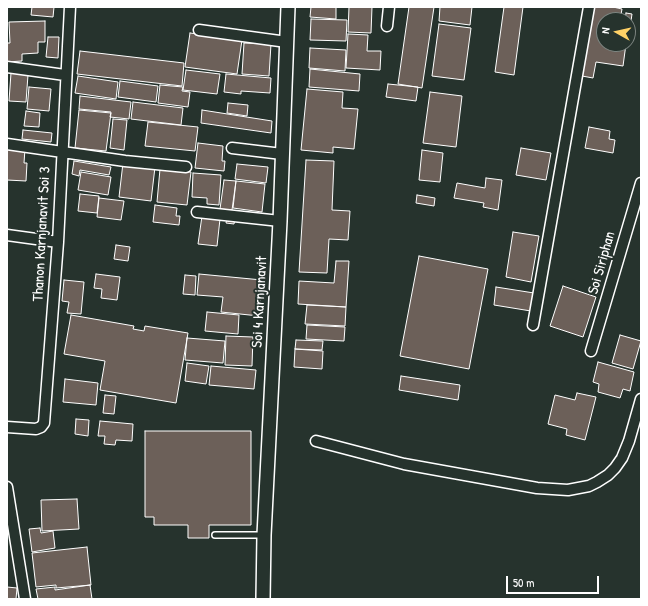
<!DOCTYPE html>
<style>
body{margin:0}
#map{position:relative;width:648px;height:606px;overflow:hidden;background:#26332d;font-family:"Patrick Hand",sans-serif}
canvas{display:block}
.frame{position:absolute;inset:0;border:8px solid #fff;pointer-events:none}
.north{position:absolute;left:596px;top:12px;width:40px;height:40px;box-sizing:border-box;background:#26332d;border:1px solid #7d8581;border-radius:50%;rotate:278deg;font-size:11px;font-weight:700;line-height:16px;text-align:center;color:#fff}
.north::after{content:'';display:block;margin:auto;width:14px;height:18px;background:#ffd166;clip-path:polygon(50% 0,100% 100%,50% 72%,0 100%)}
.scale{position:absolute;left:506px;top:576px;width:93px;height:18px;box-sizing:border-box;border:2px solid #fff;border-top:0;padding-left:5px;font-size:12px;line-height:14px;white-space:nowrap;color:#fff;-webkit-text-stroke:3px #26332d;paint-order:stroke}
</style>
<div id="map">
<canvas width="648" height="606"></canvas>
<div class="frame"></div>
<div class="north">N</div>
<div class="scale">50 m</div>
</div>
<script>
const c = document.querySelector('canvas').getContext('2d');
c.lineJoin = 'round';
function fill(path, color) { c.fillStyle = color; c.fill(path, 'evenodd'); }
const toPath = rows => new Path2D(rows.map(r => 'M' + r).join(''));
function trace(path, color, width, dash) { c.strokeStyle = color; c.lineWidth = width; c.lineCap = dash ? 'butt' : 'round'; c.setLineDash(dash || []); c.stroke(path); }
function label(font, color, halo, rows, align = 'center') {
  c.font = font + ' "Patrick Hand",sans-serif'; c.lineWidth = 4; c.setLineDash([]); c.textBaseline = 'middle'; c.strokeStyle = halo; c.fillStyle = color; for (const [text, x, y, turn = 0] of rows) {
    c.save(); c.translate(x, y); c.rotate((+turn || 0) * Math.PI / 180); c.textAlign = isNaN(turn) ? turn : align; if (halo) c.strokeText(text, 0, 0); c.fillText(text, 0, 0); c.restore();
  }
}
const building = toPath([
 [32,7,54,7,53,17,31,15,32,7],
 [311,7,336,7,336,19,310,17,311,7],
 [349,7,372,7,371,33,348,32,349,7],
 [409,7,434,7,422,88,398,84,409,7],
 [440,7,472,7,470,25,439,21,440,7],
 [504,7,523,7,514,75,495,72,504,7],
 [593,7,613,7,622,9,620,20,604,20,604,44,626,44,623,66,596,62,593,78,582,76,593,7],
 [626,13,632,14,631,21,625,20,626,13],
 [311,19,347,20,346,41,310,40,311,19],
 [45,21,45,42,38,42,38,53,22,54,22,61,7,62,7,43,10,43,9,22,45,21],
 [439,24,471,28,464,80,432,76,439,24],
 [190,33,242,40,237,74,185,67,190,33],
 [348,34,368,35,367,51,381,51,380,70,346,68,348,34],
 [48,37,59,37,58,58,46,57,48,37],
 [244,43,271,44,269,76,242,74,244,43],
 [310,48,346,50,345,71,309,68,310,48],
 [80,51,184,63,182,86,77,74,80,51],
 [310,69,360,74,359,91,309,87,310,69],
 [186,70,220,74,217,94,183,90,186,70],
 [11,73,28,75,26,102,9,101,11,73],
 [226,74,271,78,270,93,241,91,241,94,224,92,226,74],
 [78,76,118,82,116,99,75,93,78,76],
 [120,81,158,86,156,102,118,97,120,81],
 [388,84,418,87,416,101,386,97,388,84],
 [160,85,183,87,182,91,190,92,188,107,158,103,160,85],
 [29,87,51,89,49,111,27,109,29,87],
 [307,89,343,92,342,108,358,109,354,149,333,147,333,153,301,150,307,89],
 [430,92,462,96,456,147,423,143,430,92],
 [80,96,131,102,129,119,110,117,111,112,79,109,80,96],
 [133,102,183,108,181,125,131,119,133,102],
 [228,103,248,105,247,116,227,113,228,103],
 [79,110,111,113,106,151,75,148,79,110],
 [202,110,272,121,271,133,201,123,202,110],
 [26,111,40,113,39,127,24,126,26,111],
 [113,119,127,120,124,150,110,148,113,119],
 [148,122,198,127,195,151,145,146,148,122],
 [589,127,610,131,609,139,615,140,613,153,585,148,589,127],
 [23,130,52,133,51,142,22,139,23,130],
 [198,143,223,146,222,161,225,161,224,171,195,168,198,143],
 [7,147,25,149,24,163,27,163,26,181,7,180,7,147],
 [521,148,551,153,546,180,516,175,521,148],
 [422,150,443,153,440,182,419,180,422,150],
 [306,160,334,161,332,210,350,211,348,240,329,239,327,273,299,272,306,160],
 [74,161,111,167,109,175,80,170,79,176,72,174,74,161],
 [123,163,155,167,151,201,119,197,123,163],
 [237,164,268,167,266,183,235,179,237,164],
 [160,169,191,172,187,205,157,202,160,169],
 [81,172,111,177,108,195,78,190,81,172],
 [193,173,221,175,219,205,207,204,207,198,192,197,193,173],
 [486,178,502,180,498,210,483,207,484,203,454,198,457,183,485,188,486,178],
 [224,180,236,181,232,210,220,209,224,180],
 [236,181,265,184,262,212,233,208,236,181],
 [80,194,99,196,97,213,78,211,80,194],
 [417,195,435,198,434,206,416,203,417,195],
 [99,198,124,201,121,220,97,217,99,198],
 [155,205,177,208,176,216,180,216,179,225,153,222,155,205],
 [202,216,220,219,217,246,198,244,202,216],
 [227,218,235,219,234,224,226,223,227,218],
 [513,232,539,236,531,282,506,277,513,232],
 [116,245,130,247,128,261,114,259,116,245],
 [419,256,488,269,469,369,400,356,419,256],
 [336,261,349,261,346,307,298,304,299,281,334,283,336,261],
 [96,274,120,277,117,300,101,298,102,289,94,288,96,274],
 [199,274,262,280,259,316,221,312,223,297,197,295,199,274],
 [185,275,196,276,195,295,183,294,185,275],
 [64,280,84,282,81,314,67,313,69,302,62,301,64,280],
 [563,286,596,297,583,337,550,326,563,286],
 [496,287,534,293,531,311,494,305,496,287],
 [307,305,346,307,345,326,305,324,307,305],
 [207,312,239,315,238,334,205,331,207,312],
 [71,315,134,326,133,329,144,331,145,326,188,333,176,403,100,390,105,361,64,354,71,315],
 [307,325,345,327,344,341,306,339,307,325],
 [620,335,641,341,633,369,612,363,620,335],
 [226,336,253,337,252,366,225,365,226,336],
 [187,338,225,341,223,363,185,360,187,338],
 [296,340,323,341,322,350,295,349,296,340],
 [295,349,323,351,322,369,294,367,295,349],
 [598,362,634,372,630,391,623,389,620,398,598,392,599,384,593,382,598,362],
 [187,363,209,366,206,384,185,381,187,363],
 [211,366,256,370,254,389,209,385,211,366],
 [401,376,460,385,458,400,399,390,401,376],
 [65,379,98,383,96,405,63,402,65,379],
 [577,393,596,397,585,440,566,435,567,429,548,424,555,395,575,400,577,393],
 [105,395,116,396,114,414,103,413,105,395],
 [76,419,89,420,88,436,75,434,76,419],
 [100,421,133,424,132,441,116,440,115,445,104,444,105,436,98,436,100,421],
 [145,431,251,431,251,525,209,525,209,538,188,538,188,525,154,525,154,517,145,517,145,431],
 [77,499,79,529,42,531,41,500,77,499],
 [40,528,41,533,53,531,55,548,32,552,29,529,40,528],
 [87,547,91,585,56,588,56,585,36,587,32,553,87,547],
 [90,585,92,599,38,599,36,589,55,587,55,590,90,585],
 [7,587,17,588,16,599,7,599,7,587]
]);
fill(building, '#6c6059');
trace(building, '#fff', 1);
const service = toPath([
 [215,535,263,535]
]);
const minor = toPath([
 [387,26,389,7],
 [199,30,287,42],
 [7,67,65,75],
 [7,144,125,161,186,167],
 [232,148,282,154],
 [197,212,280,221],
 [7,235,58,242],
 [533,325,589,7],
 [591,351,641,183],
 [7,427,36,429,41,427,44,423,58,242,70,7],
 [316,441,404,464,537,488,568,490,589,486,597,482,608,475,615,468,622,458,629,441,641,399],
 [7,487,25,599]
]);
const tertiary = toPath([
 [263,599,264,535,280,221,288,7]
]);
trace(service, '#fff', 8);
trace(minor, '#fff', 13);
trace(tertiary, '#fff', 16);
trace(service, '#26332d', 5);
trace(minor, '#26332d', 10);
trace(tertiary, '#26332d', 13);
label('15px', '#fff', '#26332d', [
 ["Thanon Karnjanavit Soi 3",42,234,-87],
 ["Soi Siriphan",602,263,-74],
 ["Soi 4 Karnjanavit",260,302,-87]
]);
</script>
